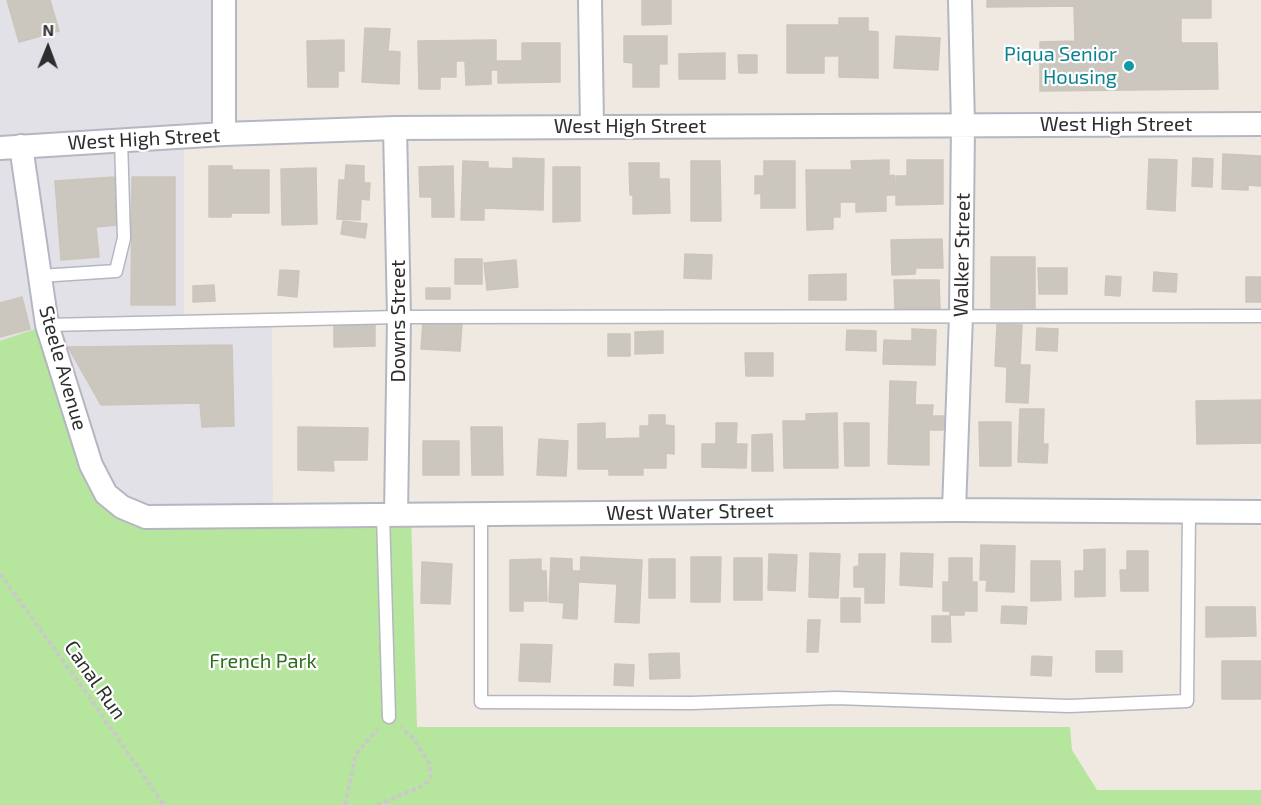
<!DOCTYPE html>
<style>
body{margin:0}
#map{position:relative;width:1261px;height:805px;overflow:hidden;background:#efe9e1;font-family:"Exo 2",sans-serif}
canvas{display:block}
.north{position:absolute;left:18px;top:18px;width:60px;height:60px;-webkit-text-stroke:4px #fff;paint-order:stroke;rotate:1deg;font-size:16px;font-weight:700;line-height:24px;text-align:center;color:#2e2e2e}
.north::after{content:'';display:block;margin:auto;width:21px;height:27px;background:#2e2e2e;clip-path:polygon(50% 0,100% 100%,50% 72%,0 100%)}
</style>
<div id="map">
<canvas width="1261" height="805"></canvas>
<div class="north">N</div>
</div>
<script>
const c = document.querySelector('canvas').getContext('2d');
c.lineJoin = 'round';
function fill(path, color) { c.fillStyle = color; c.fill(path, 'evenodd'); }
const toPath = rows => new Path2D(rows.map(r => 'M' + r).join(''));
function trace(path, color, width, dash) { c.strokeStyle = color; c.lineWidth = width; c.lineCap = dash ? 'butt' : 'round'; c.setLineDash(dash || []); c.stroke(path); }
function label(font, color, halo, rows, align = 'center') {
  c.font = font + ' "Exo 2",sans-serif'; c.lineWidth = 4.5; c.setLineDash([]); c.textBaseline = 'middle'; c.strokeStyle = halo; c.fillStyle = color; for (const [text, x, y, turn = 0] of rows) {
    c.save(); c.translate(x, y); c.rotate((+turn || 0) * Math.PI / 180); c.textAlign = isNaN(turn) ? turn : align; if (halo) c.strokeText(text, 0, 0); c.fillText(text, 0, 0); c.restore();
  }
}
fill(toPath([
 [0,0,224,0,224,134,184,136,184,321,272,320,273,517,170,518,106,494,47,325,0,341]
]), '#e3e1e8');
fill(toPath([
 [47,325,91,465,122,507,411,515,417,727,1070,727,1072,750,1097,790,1261,790,1261,805,0,805,0,341]
]), '#b6e59e');
const building = toPath([
 [7,0,50,0,59,31,19,42,7,0],
 [642,0,671,0,671,24,642,25,642,0],
 [987,0,1211,0,1211,18,1181,18,1181,43,1217,43,1218,89,1040,91,1040,42,1075,41,1074,6,987,7,987,0],
 [839,18,868,18,868,31,878,32,878,78,839,77,839,56,824,56,824,73,787,73,787,25,839,25,839,18],
 [365,28,390,29,388,51,400,52,399,84,362,82,365,28],
 [624,36,667,36,667,64,659,64,659,87,633,87,633,63,624,62,624,36],
 [896,36,940,38,938,70,894,68,896,36],
 [344,40,344,71,338,71,338,87,308,87,307,41,344,40],
 [496,40,496,61,522,61,522,43,560,43,560,82,498,83,498,70,491,70,491,84,466,85,465,61,456,61,456,77,440,77,440,89,419,89,418,41,496,40],
 [725,53,725,79,679,79,679,54,725,53],
 [738,55,757,55,757,73,739,73,738,55],
 [1223,154,1261,156,1261,186,1248,185,1248,190,1222,189,1223,154],
 [513,158,544,159,543,210,484,208,484,220,461,220,463,161,488,162,488,168,513,169,513,158],
 [1193,158,1213,159,1212,187,1192,186,1193,158],
 [1149,159,1177,160,1175,211,1147,209,1149,159],
 [889,160,889,176,894,175,895,195,886,195,886,211,856,212,856,202,840,202,840,217,833,217,833,229,807,230,806,170,852,170,851,161,889,160],
 [907,160,943,160,943,204,896,205,896,176,907,176,907,160],
 [691,161,720,161,721,221,691,221,691,161],
 [764,161,795,161,795,208,761,208,761,193,755,194,755,176,764,176,764,161],
 [629,163,659,163,659,179,669,179,670,213,633,214,633,195,630,195,629,163],
 [346,165,364,166,364,183,370,183,369,200,361,199,360,220,337,219,339,180,345,180,346,165],
 [209,166,232,166,232,170,269,170,269,213,231,213,231,217,209,217,209,166],
 [453,166,454,217,432,217,432,197,420,197,419,167,453,166],
 [553,167,580,167,580,221,553,222,553,167],
 [316,168,317,224,282,225,281,169,316,168],
 [114,177,118,225,96,227,99,257,61,260,55,181,114,177],
 [132,177,175,177,175,305,131,305,132,177],
 [343,221,367,224,365,238,341,234,343,221],
 [942,239,943,268,916,268,915,274,892,275,891,240,942,239],
 [685,254,712,255,711,279,684,278,685,254],
 [991,257,1035,257,1035,308,991,308,991,257],
 [455,259,482,259,482,284,455,284,455,259],
 [516,260,518,287,487,290,484,263,516,260],
 [1038,268,1067,268,1067,294,1039,294,1038,268],
 [280,270,299,271,297,297,278,295,280,270],
 [1154,272,1177,274,1176,292,1153,291,1154,272],
 [846,274,846,300,809,300,809,275,846,274],
 [1106,276,1121,277,1120,296,1105,295,1106,276],
 [1246,277,1261,277,1261,302,1246,302,1246,277],
 [894,280,939,280,940,309,895,309,894,280],
 [214,285,215,301,193,302,193,286,214,285],
 [426,288,450,288,450,299,426,299,426,288],
 [22,297,30,329,0,337,0,303,22,297],
 [423,322,462,324,460,351,421,349,423,322],
 [334,324,375,324,375,346,334,347,334,324],
 [997,324,1022,325,1020,365,1030,365,1028,403,1006,402,1007,367,995,366,997,324],
 [1037,328,1058,329,1057,351,1036,350,1037,328],
 [912,329,936,330,935,365,883,364,884,340,912,341,912,329],
 [847,330,876,331,876,351,846,350,847,330],
 [663,331,663,353,635,354,635,332,663,331],
 [608,334,630,334,630,356,608,356,608,334],
 [232,345,234,426,202,427,200,403,101,405,68,347,232,345],
 [745,353,773,353,773,376,746,376,745,353],
 [890,381,916,382,915,405,933,405,932,416,945,416,945,430,929,430,929,465,888,464,890,381],
 [1261,400,1261,443,1197,444,1196,401,1261,400],
 [1020,409,1044,409,1043,444,1048,444,1047,463,1018,462,1020,409],
 [837,413,838,468,784,468,783,421,806,421,806,414,837,413],
 [649,415,665,415,665,425,674,426,674,454,666,453,666,468,643,468,643,475,609,475,609,469,578,469,578,424,605,423,605,439,640,438,640,426,649,426,649,415],
 [979,422,1011,422,1011,466,980,466,979,422],
 [716,423,737,423,736,444,747,444,746,468,702,467,702,444,716,444,716,423],
 [844,423,869,423,869,466,845,466,844,423],
 [298,427,368,428,367,460,333,460,334,471,298,470,298,427],
 [471,427,502,427,503,475,472,475,471,427],
 [772,434,773,471,752,471,752,435,772,434],
 [539,439,568,441,566,476,537,475,539,439],
 [423,441,459,441,459,475,423,475,423,441],
 [981,545,1015,546,1014,592,986,591,987,580,980,580,981,545],
 [1105,549,1105,596,1075,597,1075,571,1084,571,1084,550,1105,549],
 [1127,551,1148,551,1148,591,1121,591,1120,570,1127,570,1127,551],
 [810,553,840,554,838,598,809,597,810,553],
 [901,553,933,554,932,587,900,585,901,553],
 [769,554,797,555,795,591,768,590,769,554],
 [859,554,885,554,884,603,865,603,865,587,854,587,854,567,859,566,859,554],
 [581,557,642,560,639,623,615,622,617,584,580,582,581,557],
 [691,557,721,557,720,602,691,602,691,557],
 [551,558,572,559,572,571,579,571,577,619,563,618,564,603,549,602,551,558],
 [734,558,762,558,762,600,734,600,734,558],
 [949,558,972,558,972,582,977,582,977,611,964,611,964,615,950,615,950,611,943,611,943,582,949,582,949,558],
 [541,559,541,571,546,571,547,601,523,601,523,611,510,611,510,560,541,559],
 [649,559,675,559,675,598,649,598,649,559],
 [1031,561,1060,561,1061,600,1031,601,1031,561],
 [422,562,452,564,450,604,421,603,422,562],
 [841,598,860,598,860,622,841,622,841,598],
 [1002,606,1027,607,1026,624,1001,623,1002,606],
 [1206,607,1255,607,1256,636,1206,637,1206,607],
 [932,616,950,616,951,642,932,642,932,616],
 [808,620,820,620,818,652,807,652,808,620],
 [521,644,552,645,550,682,519,681,521,644],
 [1096,651,1122,651,1122,672,1096,672,1096,651],
 [679,653,680,678,650,679,649,654,679,653],
 [1032,656,1052,657,1051,676,1031,675,1032,656],
 [1222,661,1261,661,1261,699,1222,699,1222,661],
 [615,664,634,665,633,686,614,685,615,664]
]);
fill(building, '#cbc7bf');
trace(building, '#cbc5ba', 1.5);
const service = toPath([
 [40,276,116,271,124,238,121,140],
 [47,325,399,317,1261,316],
 [481,514,481,702,692,703,836,698,1069,706,1187,701,1189,512],
 [383,515,389,717]
]);
const minor = toPath([
 [224,0,224,134],
 [590,0,592,126],
 [395,128,399,317,396,515],
 [21,146,47,325,91,465,106,494,122,507,146,517,954,510,1261,512],
 [0,148,224,134,395,128,1261,124],
 [954,510,961,315,963,124,960,0]
]);
trace(service, '#b4b7c1', 15);
trace(minor, '#b4b7c1', 26);
trace(toPath([
 [0,574,87,694,164,805],
 [345,805,356,754,378,729],
 [377,805,423,786,431,777,429,763,414,739,401,727]
]), '#c9c9c9', 4, [4.5, 3]);
trace(service, '#fff', 12);
trace(minor, '#fff', 22);
for (const [x, y, r, color] of [
 [1129,66,6,"#0f9aa8"]
]) { const dot = new Path2D(); dot.arc(x, y, r, 0, 2 * Math.PI); c.fillStyle = color; c.fill(dot); trace(dot, '#fff', 2); }
label('20px', '#0d838f', '#fff', [
 ["Piqua Senior",1117,54],
 ["Housing",1117,77]
], 'right');
label('20px', '#2e2e2e', '#fff', [
 ["West High Street",1116,124],
 ["West High Street",630,126],
 ["West High Street",144,139,-3],
 ["Walker Street",962,255,-89],
 ["Downs Street",398,321,-90],
 ["Steele Avenue",63,368,74],
 ["West Water Street",690,512,-1],
 ["Canal Run",95,680,55]
]);
label('20px', '#2c6e1b', '#fff', [
 ["French Park",263,661]
]);
</script>
